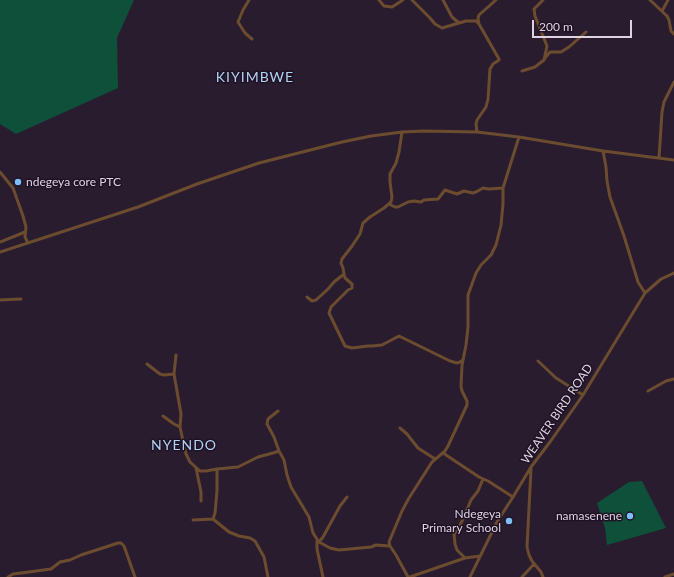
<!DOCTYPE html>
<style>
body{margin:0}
#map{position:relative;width:674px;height:577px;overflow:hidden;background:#2a1c2f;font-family:Lato,sans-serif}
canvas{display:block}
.scale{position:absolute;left:532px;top:20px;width:100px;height:18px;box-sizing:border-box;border:2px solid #ded4e1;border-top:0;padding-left:5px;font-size:12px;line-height:14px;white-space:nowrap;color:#ded4e1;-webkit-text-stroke:3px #201225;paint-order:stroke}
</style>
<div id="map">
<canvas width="674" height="577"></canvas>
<div class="scale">200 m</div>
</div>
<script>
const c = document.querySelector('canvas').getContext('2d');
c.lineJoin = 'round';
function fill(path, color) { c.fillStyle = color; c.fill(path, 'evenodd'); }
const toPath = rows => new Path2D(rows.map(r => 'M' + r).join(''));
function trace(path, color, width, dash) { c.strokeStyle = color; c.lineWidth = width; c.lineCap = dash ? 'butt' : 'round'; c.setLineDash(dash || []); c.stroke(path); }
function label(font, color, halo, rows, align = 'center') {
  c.font = font + ' Lato,sans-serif'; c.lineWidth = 3; c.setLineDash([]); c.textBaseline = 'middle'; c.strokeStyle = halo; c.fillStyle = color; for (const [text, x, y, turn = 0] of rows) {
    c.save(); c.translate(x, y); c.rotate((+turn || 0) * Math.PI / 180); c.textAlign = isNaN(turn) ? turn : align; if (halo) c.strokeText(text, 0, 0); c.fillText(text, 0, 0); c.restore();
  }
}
fill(toPath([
 [0,0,134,0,117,38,118,88,16,134,0,124],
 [642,481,666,528,607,545,605,528,597,503,629,482]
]), '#0e5039');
trace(toPath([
 [249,0,243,10,238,22,245,33,252,39],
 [379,0,384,6,392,7,403,0],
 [412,0,430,18,435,24,442,28,459,23],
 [443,0,452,17,459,23,466,21,476,21,479,24],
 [650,0,667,16,669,20,671,31,674,34],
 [662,11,668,0],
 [545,58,550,52,561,52,569,47,586,32],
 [522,71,535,67,544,60,547,46,535,16,534,9,543,0],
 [477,132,476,124,477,120,486,107,488,99,490,69,493,64,499,60,499,59,479,24,478,18,479,15,496,0],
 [603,151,606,167,607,181,610,197,624,236,638,282,645,293],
 [659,158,662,112,664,102,674,82],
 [0,172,13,188,23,216,26,227,25,237,28,243],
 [389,204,395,207,398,207,408,202,414,201,421,202,424,200,438,199,445,190,457,194,464,191,473,193,476,192,483,188,489,189,503,188],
 [0,242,25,232],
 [0,252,138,207,197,184,259,163,342,142,371,136,402,132,424,131,477,132,519,137,603,151,674,160],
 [344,274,345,278,352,284,352,288,348,290,331,307,329,313,345,346,352,348,368,346,372,346,382,345,399,336,450,361,457,363,460,362,463,360],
 [307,297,312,301,316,300,328,289,334,282,344,274,343,268,341,263,342,259,352,246,360,234,363,223,370,217,384,208,391,202,392,197,390,182,390,174,396,163,399,152,402,132],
 [0,300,21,299],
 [176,355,174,374,181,414,180,427],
 [538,361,556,378,583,395],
 [147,364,160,374,164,375,174,374],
 [648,391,666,381,674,379],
 [278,411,268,419,267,424,274,437,279,451],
 [163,416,174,424,180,427,186,454,190,462,200,471,206,471,217,469],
 [400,428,407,434,418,448,435,459],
 [443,453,479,477,488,481,513,497],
 [196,468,201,492,201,501],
 [531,469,527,547,529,555,532,561,541,572,543,577],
 [193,520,213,519],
 [317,540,317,549,323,577],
 [319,542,323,537,340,506,347,497],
 [465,558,457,550,455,544,454,534,457,531,464,517,471,500,478,491,483,479],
 [8,577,13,574,29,572,51,569,60,562,70,560,81,555,118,543,121,543,124,546,135,577],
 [268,577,264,557,255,541,250,538,239,536,229,532,213,519,215,513,217,491,217,469,238,467,258,457,273,453,279,451,284,460,287,475,291,487,309,517,313,533,319,542,330,548,339,550,371,547,376,545,390,546],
 [408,577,396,555,390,546,389,542,402,511,409,498,432,462,445,451,448,446,467,405,467,401,462,391,461,386,462,365,466,345,468,327,468,295,476,273,481,265,491,255,496,245,501,225,503,204,503,188,519,137],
 [410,577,465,558,480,556],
 [470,577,497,522,513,497,531,467,550,442,583,395,645,293,661,279,674,273],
 [522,577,534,564],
 [665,577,674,574]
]), '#6c4c2f', 3);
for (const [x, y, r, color] of [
 [18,182,4,"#7dbef9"],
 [630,516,4,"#7dbef9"],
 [509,521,4,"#7dbef9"]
]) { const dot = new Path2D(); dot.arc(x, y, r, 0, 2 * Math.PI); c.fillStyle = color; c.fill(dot); trace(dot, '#201225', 1.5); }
label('12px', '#ded4e1', '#201225', [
 ["ndegeya core PTC",26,182,"left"],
 ["Ndegeya",501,514],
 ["Primary School",501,528],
 ["namasenene",622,516]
], 'right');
label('12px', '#ded4e1', '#201225', [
 ["WEAVER BIRD ROAD",557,414,-56]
]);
c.letterSpacing = '1px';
label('14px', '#b0d3f4', '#201225', [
 ["KIYIMBWE",255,77],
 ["NYENDO",184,445]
]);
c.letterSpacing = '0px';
</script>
